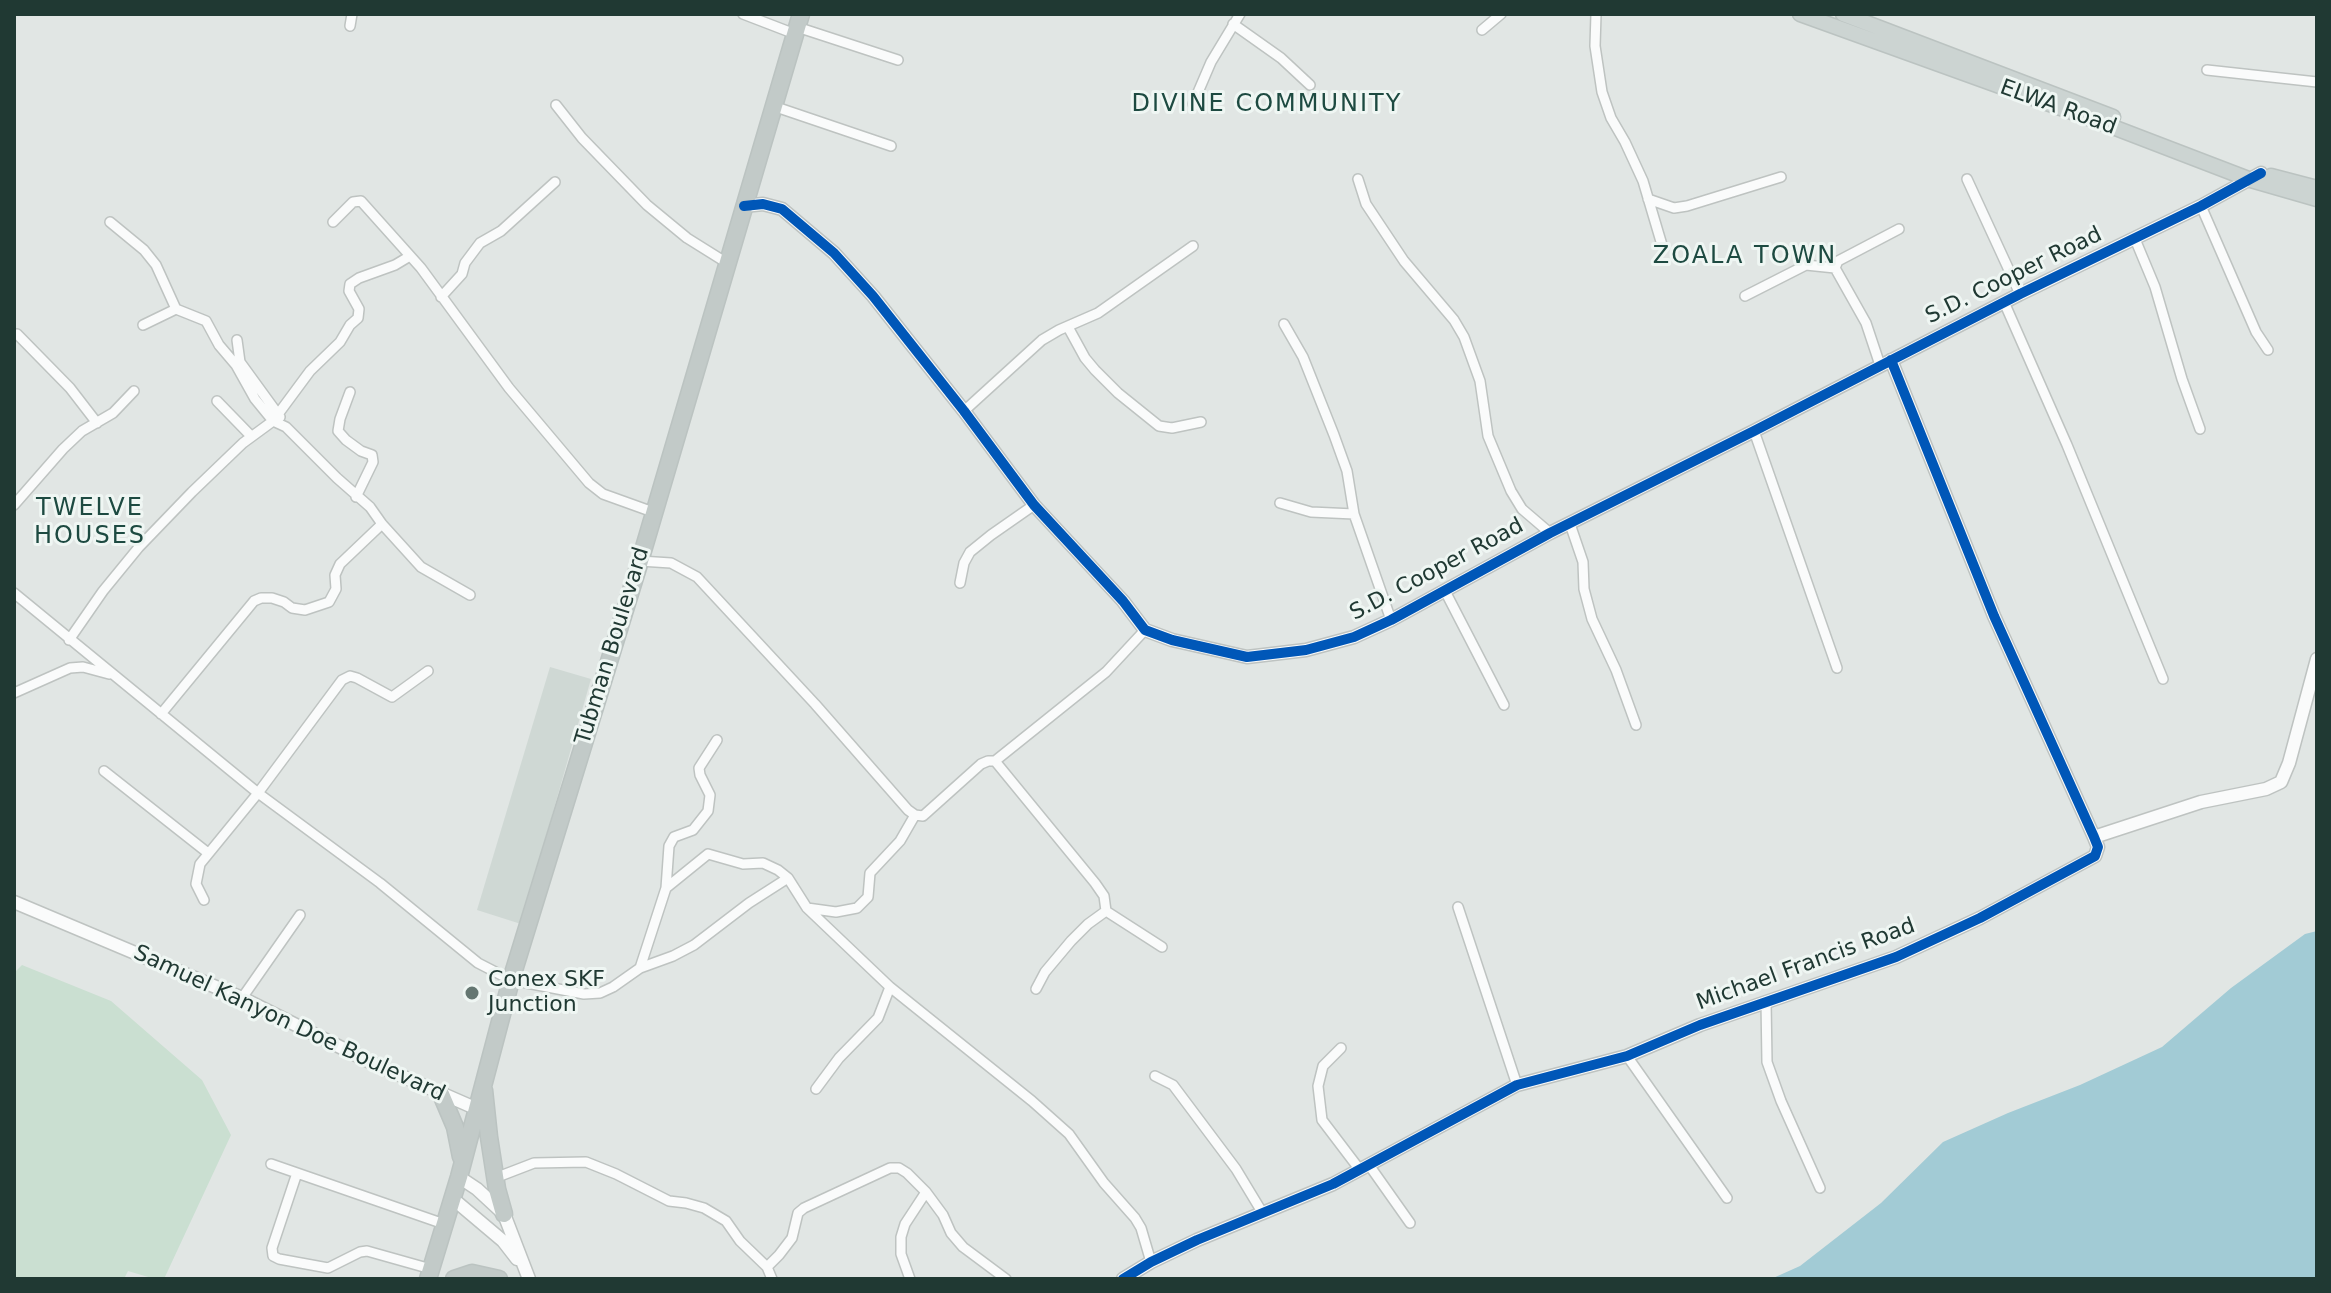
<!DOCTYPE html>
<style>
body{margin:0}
#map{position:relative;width:2331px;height:1293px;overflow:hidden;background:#e1e6e4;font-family:"DejaVu Sans",sans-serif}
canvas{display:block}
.frame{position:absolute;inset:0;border:16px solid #203933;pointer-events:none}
</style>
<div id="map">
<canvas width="2331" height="1293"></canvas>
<div class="frame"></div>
</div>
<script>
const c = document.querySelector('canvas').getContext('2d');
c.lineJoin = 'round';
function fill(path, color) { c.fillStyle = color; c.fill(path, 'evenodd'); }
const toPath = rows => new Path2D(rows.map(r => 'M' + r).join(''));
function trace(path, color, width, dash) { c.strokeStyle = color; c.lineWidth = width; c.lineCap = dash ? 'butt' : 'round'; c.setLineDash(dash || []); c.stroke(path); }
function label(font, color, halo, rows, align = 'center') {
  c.font = font + ' "DejaVu Sans",sans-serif'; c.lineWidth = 6; c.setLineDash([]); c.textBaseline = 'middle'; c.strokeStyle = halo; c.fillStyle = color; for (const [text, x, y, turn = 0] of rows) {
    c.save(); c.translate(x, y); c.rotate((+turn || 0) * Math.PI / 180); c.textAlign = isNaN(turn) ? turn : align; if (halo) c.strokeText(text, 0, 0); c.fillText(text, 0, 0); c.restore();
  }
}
fill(toPath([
 [550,667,591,679,521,924,477,910]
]), '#cfd8d4');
fill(toPath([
 [22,965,111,1001,202,1080,231,1135,164,1279,155,1279,128,1271,124,1279,14,1279,14,973]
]), '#cadfd1');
fill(toPath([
 [2317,931,2317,1279,1771,1279,1800,1266,1881,1203,1943,1142,2008,1113,2080,1085,2162,1047,2231,988,2305,934]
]), '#a2cbd5');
const minor = toPath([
 [743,14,795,34],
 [1596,14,1595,46,1602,92,1611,118,1625,142,1643,181,1662,245],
 [1233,24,1281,58,1310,85],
 [350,26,352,14],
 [797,27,898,60],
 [1482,30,1501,14],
 [2207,70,2317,82],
 [1193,104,1211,62,1240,14],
 [556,105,582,138,647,205,687,238,727,263],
 [773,106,891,146],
 [1358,179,1366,204,1404,261,1454,320,1464,337,1480,381,1488,436,1511,491,1522,509,1550,533],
 [1967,179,2020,294],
 [1648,199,1674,208,1687,206,1781,177],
 [2201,206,2256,332,2268,350],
 [110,222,144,250,156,265,176,309,206,321,219,345,236,365,255,399,273,421,310,371,340,342,350,325,358,318,359,309,349,291,350,284,359,278,395,265,410,256],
 [333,222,353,202,361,201,421,268,509,388,589,483,603,494,653,512],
 [2135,239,2155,287,2182,379,2200,429],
 [1745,296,1806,265,1835,268],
 [441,297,462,274,465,263,480,243,501,231,555,182],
 [2004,302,2067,445,2163,679],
 [1284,324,1303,357,1334,435,1347,471,1354,514,1391,620],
 [143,325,176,309],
 [1068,327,1085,358,1095,370,1118,393,1159,426,1172,428,1201,422],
 [17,334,70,388,97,423],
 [237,340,240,362,280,417],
 [1880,365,1866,323,1835,268,1838,261,1899,229],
 [350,392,340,419,338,431,346,440,361,451,372,455,373,462,356,497],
 [217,401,251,436],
 [964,411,1042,340,1059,330,1098,313,1193,246],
 [1754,431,1837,668],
 [1280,503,1311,512,1354,514],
 [14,505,63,449,82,431,113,413,134,391],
 [1570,524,1583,562,1584,589,1592,619,1616,670,1636,725],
 [640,561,671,563,697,577,815,704,908,810,915,815,923,816,981,764,988,761,995,761,1106,672,1145,630],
 [960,583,964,563,970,552,991,535,1034,505],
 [1445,591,1504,705],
 [14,593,258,793,380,883,478,963,511,980,584,994,600,993,613,987,640,968,666,888,669,846,674,837,693,830,708,811,710,795,700,775,699,768,717,740],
 [69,640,103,591,139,547,192,492,243,443,273,421,286,427,337,478,370,507,382,524,421,567,470,595],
 [14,693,70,668,83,667,109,674],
 [161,714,254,601,261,598,272,598,284,602,292,608,305,610,329,602,336,589,335,575,340,564,382,524],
 [995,761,1095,883,1104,896,1106,911,1162,947],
 [104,771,208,853],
 [666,888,708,854,743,864,763,863,778,870,788,878,807,908,890,987,1032,1101,1069,1134,1104,1183,1135,1218,1141,1228,1151,1262],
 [204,900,196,884,200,864,258,793,342,680,350,676,357,678,392,697,428,671],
 [1458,907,1517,1085],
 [807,908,836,912,857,908,868,897,870,873,900,841,915,815],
 [640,968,673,956,694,945,749,903,788,878],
 [1036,989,1045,972,1071,941,1088,924,1106,911],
 [242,998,300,915],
 [1766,1001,1767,1062,1781,1101,1820,1188],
 [1341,1048,1323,1066,1318,1086,1322,1120,1360,1170],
 [1627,1056,1727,1198],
 [1155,1076,1173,1085,1236,1169,1262,1212],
 [816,1089,839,1058,878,1018,890,987],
 [271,1164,444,1224],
 [1369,1165,1410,1223],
 [297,1173,272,1248,273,1256,279,1259,328,1268,360,1252,367,1251,431,1269],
 [495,1178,534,1163,586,1162,616,1174,669,1201,686,1203,704,1208,726,1221,740,1241,767,1267,772,1279],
 [767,1267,779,1255,792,1238,798,1213,804,1208,890,1168,899,1168,907,1173,926,1192,943,1215,951,1233,963,1247,1006,1279],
 [910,1279,901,1254,901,1237,905,1224,926,1192]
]);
const tertiary = toPath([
 [744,206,763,204,782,209,834,253,873,296,964,411,1034,505,1123,601,1145,630,1172,640,1247,657,1306,650,1354,637,1391,620,1550,533,1754,431,2020,294,2201,206,2261,173],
 [2094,837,2201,802,2266,789,2281,782,2289,763,2317,659],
 [14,902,242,998,372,1063,475,1108],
 [459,1177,477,1189,504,1214,529,1279],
 [452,1198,503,1241,517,1259],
 [1123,1279,1151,1262,1197,1240,1333,1184,1517,1085,1627,1056,1700,1025,1896,957,1980,918,2095,856,2098,847,2094,837,1994,616,1891,360]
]);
const primary = toPath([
 [1800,14,2105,124,2251,180,2317,199],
 [1843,14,2113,117],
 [2271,176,2317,188]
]);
const trunk = toPath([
 [484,1090,489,1137,497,1189,504,1214],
 [441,1094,455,1127,461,1157],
 [428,1279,459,1177,511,980,640,561,801,14],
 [454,1279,472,1273,499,1279]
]);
trace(minor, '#bec3c1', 12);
trace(tertiary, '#bec3c1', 15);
trace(primary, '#bbc3c1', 17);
trace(trunk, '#bbc3c1', 19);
trace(minor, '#fafbfb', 9);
trace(tertiary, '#fafbfb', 12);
trace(primary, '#ccd4d2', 14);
trace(trunk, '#c2cac8', 16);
trace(toPath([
 [744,206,763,204,782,209,834,253,873,296,964,411,1034,505,1123,601,1145,630,1172,640,1247,657,1306,650,1354,637,1391,620,1550,533,1754,431,2020,294,2201,206,2261,173],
 [1123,1279,1151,1262,1197,1240,1333,1184,1517,1085,1627,1056,1700,1025,1896,957,1980,918,2095,856,2098,847,2094,837,1994,616,1891,360]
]), '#0057b8', 10);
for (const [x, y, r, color] of [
 [472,993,8,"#647671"]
]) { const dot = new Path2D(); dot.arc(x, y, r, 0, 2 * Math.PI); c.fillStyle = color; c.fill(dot); trace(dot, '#eff6f3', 3); }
label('22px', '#203933', '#eff6f3', [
 ["ELWA Road",2058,108,20],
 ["S.D. Cooper Road",2014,276,-26],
 ["S.D. Cooper Road",1437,570,-28],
 ["Tubman Boulevard",613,646,-73],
 ["Michael Francis Road",1806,965,-20],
 ["Samuel Kanyon Doe Boulevard",289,1024,25]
]);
label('22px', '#203933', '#eff6f3', [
 ["Conex SKF",488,980],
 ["Junction",488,1005]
], 'left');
c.letterSpacing = '2px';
label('24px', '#1d4a41', '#eff6f3', [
 ["DIVINE COMMUNITY",1267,105],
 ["ZOALA TOWN",1745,257],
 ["TWELVE",90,509],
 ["HOUSES",90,537]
]);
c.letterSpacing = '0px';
</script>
